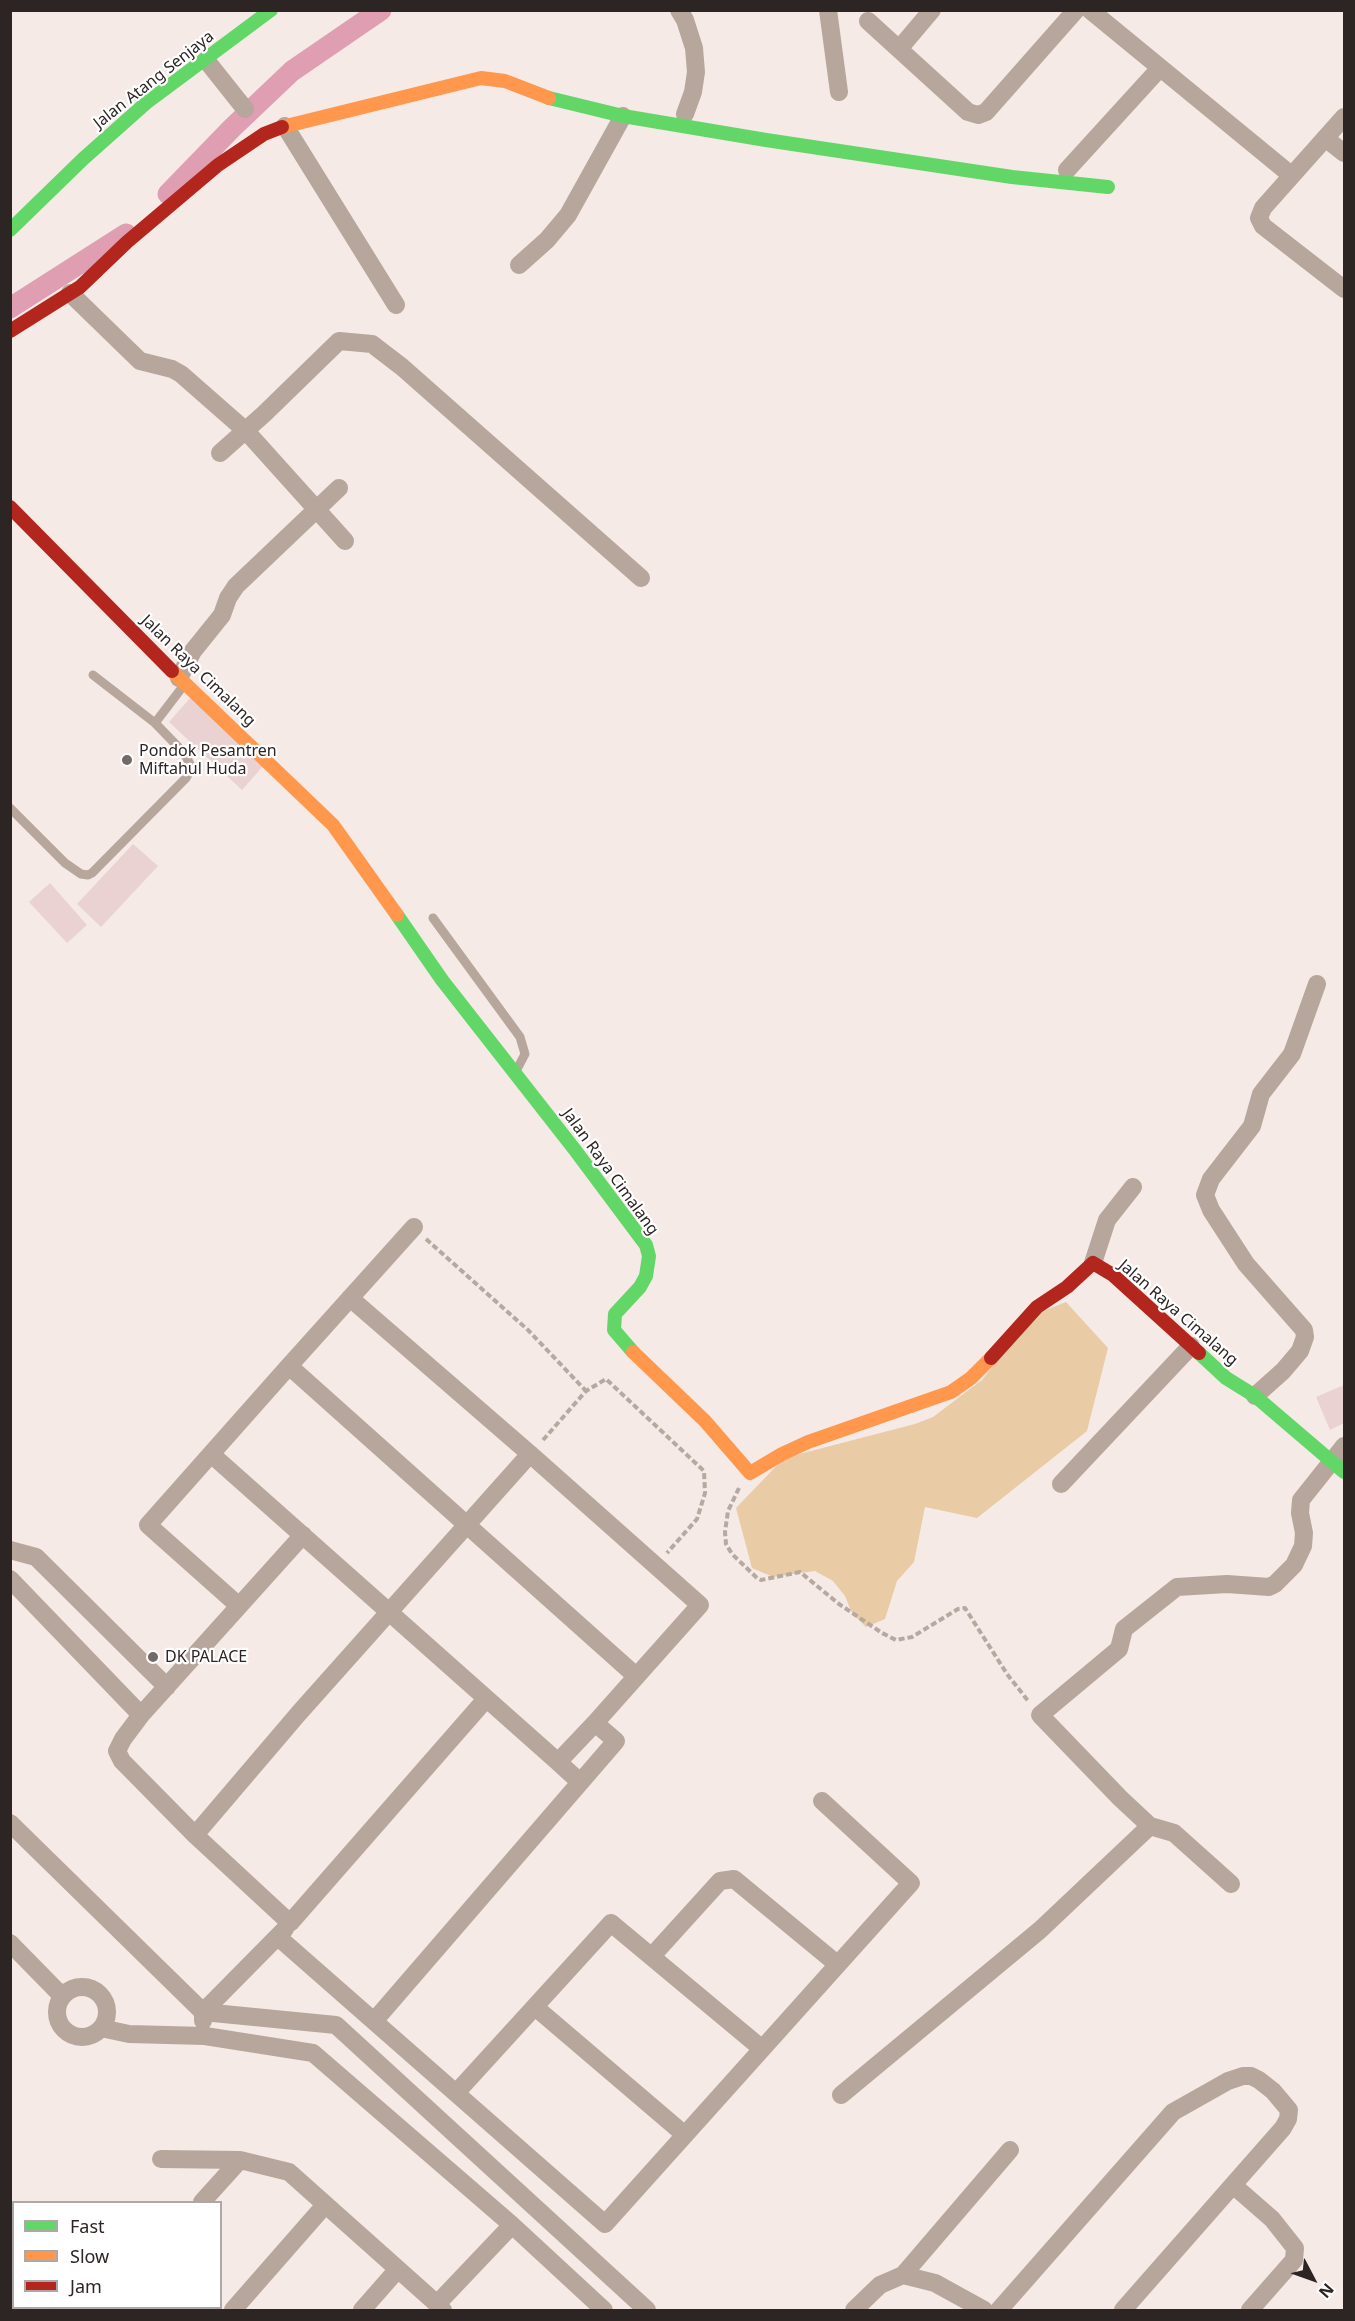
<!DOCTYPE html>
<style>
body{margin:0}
#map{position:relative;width:1355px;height:2321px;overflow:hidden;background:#f5eae6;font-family:"Noto Sans",sans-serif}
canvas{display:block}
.frame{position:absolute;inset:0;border:12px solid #2d2523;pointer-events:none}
.legend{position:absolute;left:12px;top:2201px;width:210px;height:108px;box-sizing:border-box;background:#fff;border:2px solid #aba8a7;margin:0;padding:8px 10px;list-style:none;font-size:18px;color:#2d2523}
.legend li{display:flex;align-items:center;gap:12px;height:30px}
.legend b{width:30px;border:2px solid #aba8a7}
.north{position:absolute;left:1283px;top:2249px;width:60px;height:60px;-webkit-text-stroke:4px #fff;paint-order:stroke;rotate:131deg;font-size:16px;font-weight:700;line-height:24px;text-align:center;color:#2d2523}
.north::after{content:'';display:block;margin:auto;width:21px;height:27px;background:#2d2523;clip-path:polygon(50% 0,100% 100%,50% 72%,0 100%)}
</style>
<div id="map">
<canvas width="1355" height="2321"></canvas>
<div class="frame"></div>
<ul class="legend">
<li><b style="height:8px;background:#63d668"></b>Fast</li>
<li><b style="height:8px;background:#ff974d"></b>Slow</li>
<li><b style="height:8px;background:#b3261e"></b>Jam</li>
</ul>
<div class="north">N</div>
</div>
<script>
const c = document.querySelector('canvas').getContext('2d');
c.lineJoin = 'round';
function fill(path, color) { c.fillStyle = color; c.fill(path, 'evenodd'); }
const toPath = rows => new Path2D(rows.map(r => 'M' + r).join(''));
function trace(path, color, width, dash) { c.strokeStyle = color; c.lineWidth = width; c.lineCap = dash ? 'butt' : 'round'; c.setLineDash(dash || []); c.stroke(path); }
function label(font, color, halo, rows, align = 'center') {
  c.font = font + ' "Noto Sans",sans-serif'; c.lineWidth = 4.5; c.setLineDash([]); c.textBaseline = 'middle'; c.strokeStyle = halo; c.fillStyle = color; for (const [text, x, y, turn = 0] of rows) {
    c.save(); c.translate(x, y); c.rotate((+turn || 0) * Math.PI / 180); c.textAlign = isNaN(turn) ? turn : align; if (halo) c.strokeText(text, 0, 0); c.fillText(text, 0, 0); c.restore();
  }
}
fill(toPath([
 [1066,1302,1108,1348,1087,1431,977,1518,925,1507,914,1562,897,1581,885,1619,866,1627,852,1613,845,1596,833,1581,815,1571,773,1577,752,1568,736,1508,784,1458,915,1424,933,1417,982,1380,1033,1315]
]), '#e9cba6');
trace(toPath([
 [168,194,232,128,292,71,381,10],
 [10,308,126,234]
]), '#df9eb2', 21);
fill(toPath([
 [192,696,265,764,242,790,169,722],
 [133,844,158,866,101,927,77,904],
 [50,883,87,925,67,943,29,902],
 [1344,1385,1344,1423,1330,1430,1316,1397]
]), '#e9d2d1');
trace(toPath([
 [426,1239,528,1330,586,1391],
 [543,1440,586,1391,606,1379,704,1471,705,1493,697,1519,667,1553],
 [739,1488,728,1511,725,1532,726,1544,732,1554,757,1578,761,1580,800,1572,839,1604,882,1633,896,1640,912,1637,958,1609,965,1608,1007,1674,1029,1702]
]), '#b5a9a0', 4, [6, 3]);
trace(toPath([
 [93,675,155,723],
 [10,808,65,863,81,874,88,875,92,873,186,778,190,771,191,766,184,753,155,723,184,685],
 [433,918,520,1037,525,1054,515,1073]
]), '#b7a69b', 9);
trace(toPath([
 [679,10,685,20,694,48,696,72,693,92,685,114],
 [828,10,839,92],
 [1090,10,1291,175],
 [868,21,968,112,978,115,986,112,1076,10],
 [899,49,932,10],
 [206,60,245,109],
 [1344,117,1263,208,1259,218,1263,226,1344,289],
 [285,126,396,305],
 [1325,138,1344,153],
 [1067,170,1160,68],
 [519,265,547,240,568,215,623,116],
 [70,293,140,361,172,369,181,374,246,431,345,541],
 [220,453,264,414,339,341,372,344,402,367,641,578],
 [179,678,193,651,222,615,228,598,236,586,339,488],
 [1093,1263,1107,1220,1133,1187],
 [350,1298,530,1454],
 [289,1366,414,1227],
 [1255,1396,1283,1371,1300,1351,1305,1337,1304,1330,1246,1264,1211,1210,1205,1195,1211,1179,1252,1126,1261,1094,1292,1054,1317,984],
 [211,1454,558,1762],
 [1061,1484,1191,1346],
 [303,1535,141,1715,123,1739,117,1751,122,1761,195,1835,290,1923,486,1699],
 [10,1550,36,1557,167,1687],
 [10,1579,141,1715],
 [239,1606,148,1525,289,1366,636,1676],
 [10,1823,203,2012,336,2025,647,2310],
 [195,1835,299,1713,530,1454,700,1605,595,1723],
 [1231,1884,1174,1833,1150,1826,1120,1798,1040,1715,1119,1649,1124,1629,1177,1587,1227,1584,1269,1587,1275,1584,1294,1565,1303,1546,1304,1533,1300,1513,1301,1500,1344,1446],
 [278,1937,605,2224,911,1883,822,1801],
 [10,1943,62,1996],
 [652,1956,720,1881,734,1879,837,1964],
 '57 2012a25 25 0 1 1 50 0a25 25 0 1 1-50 0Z',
 [535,2007,685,2135],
 [375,2020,616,1741,595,1723,558,1762,580,1782],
 [203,2021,203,2012,285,1929],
 [101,2028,129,2034,205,2036,313,2053,512,2225,604,2310],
 [456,2093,611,1923,761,2048],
 [841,2095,1040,1930,1150,1826],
 [161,2159,240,2160,289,2172,437,2304],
 [1233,2185,1272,2219,1295,2248,1294,2260,1250,2310],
 [202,2202,240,2160],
 [903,2275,1010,2150],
 [111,2310,111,2308],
 [233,2310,325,2205],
 [362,2310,398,2269],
 [443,2310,437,2304,512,2225],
 [854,2310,880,2285,903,2275,935,2283,984,2310],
 [999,2310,1173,2112,1228,2081,1243,2076,1251,2076,1259,2080,1273,2091,1289,2110,1288,2119,1283,2128,1123,2310]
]), '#b7a69b', 18);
trace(toPath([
 [549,98,623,116,766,140,1012,177,1108,187],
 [10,230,83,159,146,103,271,10],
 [397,915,442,980,575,1150,646,1245,649,1256,646,1276,640,1287,615,1314,614,1330,633,1352],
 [1199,1353,1226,1378,1255,1396,1344,1472]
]), '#63d668', 14);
trace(toPath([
 [282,127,481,78,505,81,549,98],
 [172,671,333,825,397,915],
 [633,1352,705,1421,750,1473,782,1454,808,1442,951,1392,971,1378,991,1358]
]), '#ff974d', 14);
trace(toPath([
 [10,331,80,287,127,242,218,165,264,134,282,127],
 [10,507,172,671],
 [991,1358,1037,1307,1067,1287,1093,1263,1113,1275,1199,1353]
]), '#b3261e', 14);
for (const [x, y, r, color] of [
 [127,760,6,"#736a67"],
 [153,1657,6,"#736a67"]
]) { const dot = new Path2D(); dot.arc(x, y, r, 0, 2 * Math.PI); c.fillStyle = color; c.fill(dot); trace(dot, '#fff', 2); }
label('16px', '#2d2523', '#fff', [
 ["Jalan Atang Senjaya",154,80,-38],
 ["Jalan Raya Cimalang",198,671,44],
 ["Jalan Raya Cimalang",610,1172,54],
 ["Jalan Raya Cimalang",1178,1313,41]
]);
label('16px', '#2d2523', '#fff', [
 ["Pondok Pesantren",139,751],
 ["Miftahul Huda",139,769],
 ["DK PALACE",165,1657]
], 'left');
</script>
